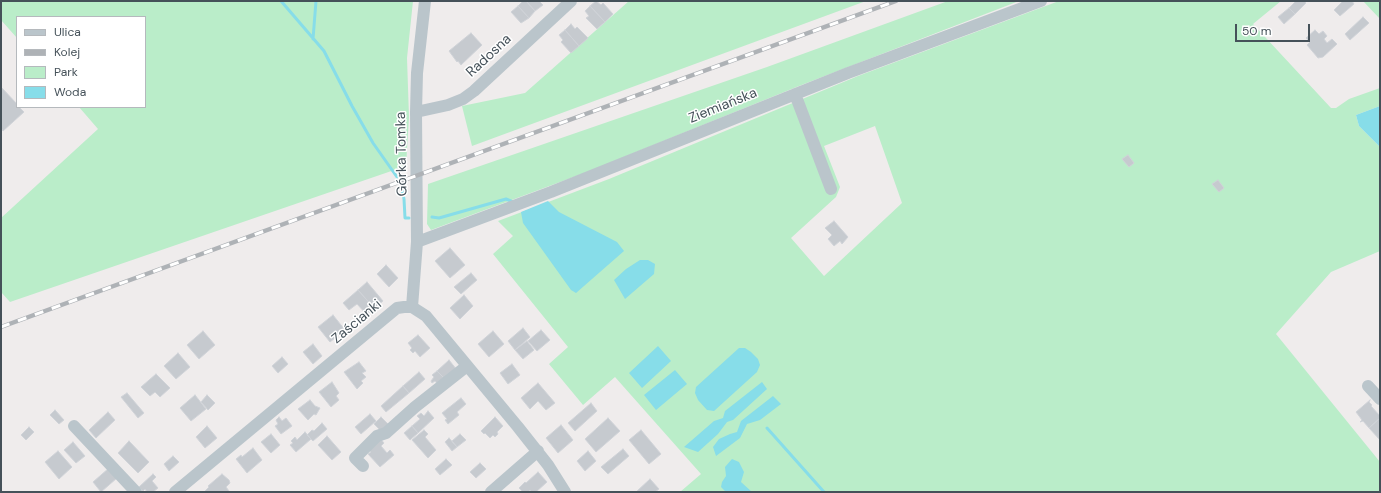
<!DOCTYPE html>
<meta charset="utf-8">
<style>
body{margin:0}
#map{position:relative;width:1381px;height:493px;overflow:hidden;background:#efecec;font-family:"DM Sans",sans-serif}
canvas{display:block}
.frame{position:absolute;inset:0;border:2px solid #455159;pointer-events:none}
.legend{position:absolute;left:16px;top:16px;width:130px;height:92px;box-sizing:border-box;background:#fff;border:1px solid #b5b9bd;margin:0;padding:5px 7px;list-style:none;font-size:12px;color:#455159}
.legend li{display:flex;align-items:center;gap:8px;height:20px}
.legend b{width:20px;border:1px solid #b5b9bd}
.scale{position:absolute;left:1235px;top:24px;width:75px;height:18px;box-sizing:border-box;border:2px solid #455159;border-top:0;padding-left:5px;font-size:12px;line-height:14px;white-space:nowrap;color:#455159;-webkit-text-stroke:3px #fff;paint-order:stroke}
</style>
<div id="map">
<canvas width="1381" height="493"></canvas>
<div class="frame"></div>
<ul class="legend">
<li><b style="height:5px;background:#bac5cb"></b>Ulica</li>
<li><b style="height:5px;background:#aeb2b6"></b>Kolej</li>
<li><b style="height:11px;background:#baedc9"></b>Park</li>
<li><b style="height:11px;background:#87dde9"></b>Woda</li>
</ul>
<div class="scale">50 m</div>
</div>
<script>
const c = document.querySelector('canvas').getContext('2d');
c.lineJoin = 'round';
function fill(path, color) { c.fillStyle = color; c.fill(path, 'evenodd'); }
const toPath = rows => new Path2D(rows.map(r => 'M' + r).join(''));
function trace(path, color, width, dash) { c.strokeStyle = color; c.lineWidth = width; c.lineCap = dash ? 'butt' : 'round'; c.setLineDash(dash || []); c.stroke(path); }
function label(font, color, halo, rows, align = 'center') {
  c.font = font + ' "DM Sans",sans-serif'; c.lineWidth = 3; c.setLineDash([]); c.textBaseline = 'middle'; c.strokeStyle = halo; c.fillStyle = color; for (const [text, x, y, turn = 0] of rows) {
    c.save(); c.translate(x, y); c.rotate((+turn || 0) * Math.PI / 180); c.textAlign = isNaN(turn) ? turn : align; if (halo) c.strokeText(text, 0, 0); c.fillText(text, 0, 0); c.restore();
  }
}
fill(toPath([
 [1,1,413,1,407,58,409,117,406,166,10,302,1,292,1,218,98,129,79,107,145,107,145,17,17,17,17,38,1,20],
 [629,1,866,1,472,146,462,106,525,93],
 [948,1,1019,1,799,86,587,172,431,230,427,224,428,184,767,67],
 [1059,1,1281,1,1253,24,1331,108,1336,108,1349,99,1380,88,1380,106,1356,115,1359,126,1380,147,1380,251,1331,272,1276,334,1380,462,1380,492,680,492,701,474,615,377,583,405,549,364,568,347,493,254,513,236,498,221,609,179,858,76],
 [875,126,902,203,824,276,791,238,836,197,840,187,824,146],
 [1363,1,1380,1,1380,19]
]), '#baedc9');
fill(toPath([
 [1380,106,1380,147,1359,126,1356,115],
 [548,201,559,212,617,242,624,251,576,293,571,290,523,223,521,212],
 [640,260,648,260,655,264,654,274,625,299,614,280,626,269],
 [658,346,671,361,642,388,629,373],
 [739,348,745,348,751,352,758,359,760,365,757,372,714,411,707,410,698,400,695,393,696,387],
 [675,370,687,384,656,410,644,395],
 [762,382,767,389,733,420,727,422,718,434,698,452,684,447,714,421,723,418,725,411],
 [773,396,781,404,760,420,747,424,740,438,716,456,713,447,719,439,730,434,737,432,741,421],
 [732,459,739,462,744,472,741,482,752,492,755,492,726,492,721,487,722,482,726,476,725,467]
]), '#87dde9');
trace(toPath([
 [281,1,324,51,352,106,373,143,397,177],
 [313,39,316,1],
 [402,189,404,199,405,218,409,218],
 [432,217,439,218,506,199,513,202],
 [767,428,824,492]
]), '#87dde9', 3);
const building = toPath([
 [523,1,526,1,535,11,529,18,518,6,523,1],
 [526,1,539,1,543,5,535,11,526,1],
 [596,1,601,5,603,3,613,14,605,22,590,6,596,1],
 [1296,1,1304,1,1306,3,1295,14,1289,8,1296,1],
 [1343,1,1352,1,1354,4,1340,16,1334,10,1343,1],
 [518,6,529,18,521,23,511,12,518,6],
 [590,6,605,22,597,29,586,18,589,16,585,11,590,6],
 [1289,8,1295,14,1284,24,1278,17,1289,8],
 [1363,17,1369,23,1350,40,1345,34,1363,17],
 [571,24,575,29,577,27,588,38,579,46,565,30,571,24],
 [565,30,579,46,571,53,561,42,563,40,559,35,565,30],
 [1315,30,1319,34,1323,31,1327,36,1324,39,1327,43,1332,39,1337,44,1323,57,1318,58,1307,45,1310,42,1306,38,1315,30],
 [471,33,482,45,461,65,458,61,457,62,449,51,471,33],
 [1,87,17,104,17,107,19,107,24,112,3,131,1,128,1,87],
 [1128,155,1134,163,1129,167,1122,159,1128,155],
 [1218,180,1224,188,1219,192,1212,184,1218,180],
 [834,221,848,237,842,244,840,241,834,246,828,239,832,235,825,228,834,221],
 [450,248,465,265,450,278,435,261,450,248],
 [386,265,398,278,389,287,377,274,386,265],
 [471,273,477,280,461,294,454,287,471,273],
 [367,282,383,301,374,308,358,290,367,282],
 [358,290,374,308,367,315,357,304,349,310,343,303,358,290],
 [464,295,473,306,460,319,450,308,464,295],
 [333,315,345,330,330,342,318,327,333,315],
 [523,328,530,337,515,350,508,341,523,328],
 [541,330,550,340,537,351,528,341,541,330],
 [203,331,215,345,199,359,187,345,203,331],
 [493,331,504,344,489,357,478,344,493,331],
 [418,335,430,348,420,357,415,351,413,353,410,350,412,348,408,343,418,335],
 [527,341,534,350,523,359,515,350,527,341],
 [313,344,322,356,313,364,303,352,313,344],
 [178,353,190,367,176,379,164,366,178,353],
 [282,357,288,364,278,373,272,366,282,357],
 [449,360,457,370,446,380,437,371,449,360],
 [359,362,366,371,362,373,366,377,361,381,363,383,357,389,344,372,359,362],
 [512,364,520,375,508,384,500,373,512,364],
 [437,371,446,380,439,386,435,381,432,383,431,381,434,377,432,375,437,371],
 [419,372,425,379,409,393,403,386,419,372],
 [156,374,170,388,160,397,155,392,150,396,141,387,156,374],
 [332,382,339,393,336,396,339,400,331,407,319,392,332,382],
 [538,383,555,403,546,410,538,401,530,409,521,398,538,383],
 [403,386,409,393,386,412,381,406,403,386],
 [127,393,144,413,138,418,121,397,127,393],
 [195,395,206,409,191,421,180,408,195,395],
 [207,395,215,403,208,410,201,402,207,395],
 [461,398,466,404,457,412,459,415,448,424,445,420,447,419,442,413,461,398],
 [310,400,315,406,320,408,316,415,314,414,308,420,298,409,310,400],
 [1370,400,1369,402,1372,405,1371,406,1380,416,1380,418,1369,428,1363,421,1360,422,1362,420,1356,412,1370,400],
 [591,403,597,411,575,431,568,423,591,403],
 [55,410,64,420,59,424,50,415,55,410],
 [428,411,434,418,418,433,412,426,420,419,417,416,421,413,424,416,428,411],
 [108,412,115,420,96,438,89,430,108,412],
 [370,414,376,421,361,434,355,427,370,414],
 [279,417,282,421,286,418,292,426,281,434,275,426,278,424,276,420,279,417],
 [381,417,389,425,382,432,374,424,381,417],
 [495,417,503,426,497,432,498,434,495,437,493,435,490,438,485,433,484,434,481,431,495,417],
 [608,418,620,431,596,452,585,439,608,418],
 [1380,418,1380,440,1369,428,1380,418],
 [322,423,327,429,313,441,307,435,312,430,314,431,322,423],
 [561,425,573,440,558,453,546,438,561,425],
 [207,426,217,438,205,448,196,437,207,426],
 [412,426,418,433,410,440,404,433,412,426],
 [29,427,34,432,26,440,21,435,29,427],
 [424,430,428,434,425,437,436,450,428,458,412,440,424,430],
 [641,430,661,454,649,464,629,440,641,430],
 [305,432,311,439,296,452,290,445,293,443,291,441,295,437,297,440,305,432],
 [271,434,280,445,271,453,261,442,271,434],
 [460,434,466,440,457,447,452,441,460,434],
 [327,436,341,452,332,460,318,445,327,436],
 [379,437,384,443,381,446,387,453,390,450,394,455,380,467,368,454,371,452,367,448,379,437],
 [449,438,457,447,452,451,445,442,449,438],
 [129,441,149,462,138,473,118,453,129,441],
 [73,442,85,456,76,463,64,450,73,442],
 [253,448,262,460,247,473,236,459,241,455,242,457,253,448],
 [623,449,629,456,608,474,601,467,623,449],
 [58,451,72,467,59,479,45,462,58,451],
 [588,451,596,461,585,471,577,461,588,451],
 [173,456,179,462,169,471,164,464,173,456],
 [446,459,452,465,440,475,435,469,446,459],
 [480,463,486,469,476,478,470,472,480,463],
 [109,468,117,478,101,492,93,482,109,468],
 [538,472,547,482,536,492,532,492,530,490,528,492,523,492,519,488,525,482,526,483,538,472],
 [153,474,156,477,152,481,158,488,153,492,147,492,145,489,143,491,139,487,153,474],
 [222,474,229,480,230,483,226,487,229,491,228,492,204,492,209,487,208,486,222,474],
 [650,479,659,489,655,492,636,492,650,479]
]);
fill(building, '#c6cacf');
trace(building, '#d0d3d8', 1);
trace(toPath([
 [795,94,831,189],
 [416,112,448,105,463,99,474,91,571,1],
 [417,242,551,192,848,73,1041,1],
 [412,307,417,242,416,112,417,73,425,1],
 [1368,386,1380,399],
 [74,426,136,492],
 [363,466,355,458,377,436,386,433,415,407,467,366],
 [175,492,397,308,404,307,412,307,426,316,518,427,548,465,565,492],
 [491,492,538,451]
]), '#bac5cb', 12);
const rail = toPath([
 [1,327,896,1]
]);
trace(rail, '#aeb2b6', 4.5);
trace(rail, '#fff', 3, [9]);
label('14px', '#455159', '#fff', [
 ["Radosna",489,56,-43],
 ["Ziemiańska",723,106,-22],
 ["Górka Tomka",402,154,-91],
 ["Zaścianki",357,322,-40]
]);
</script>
